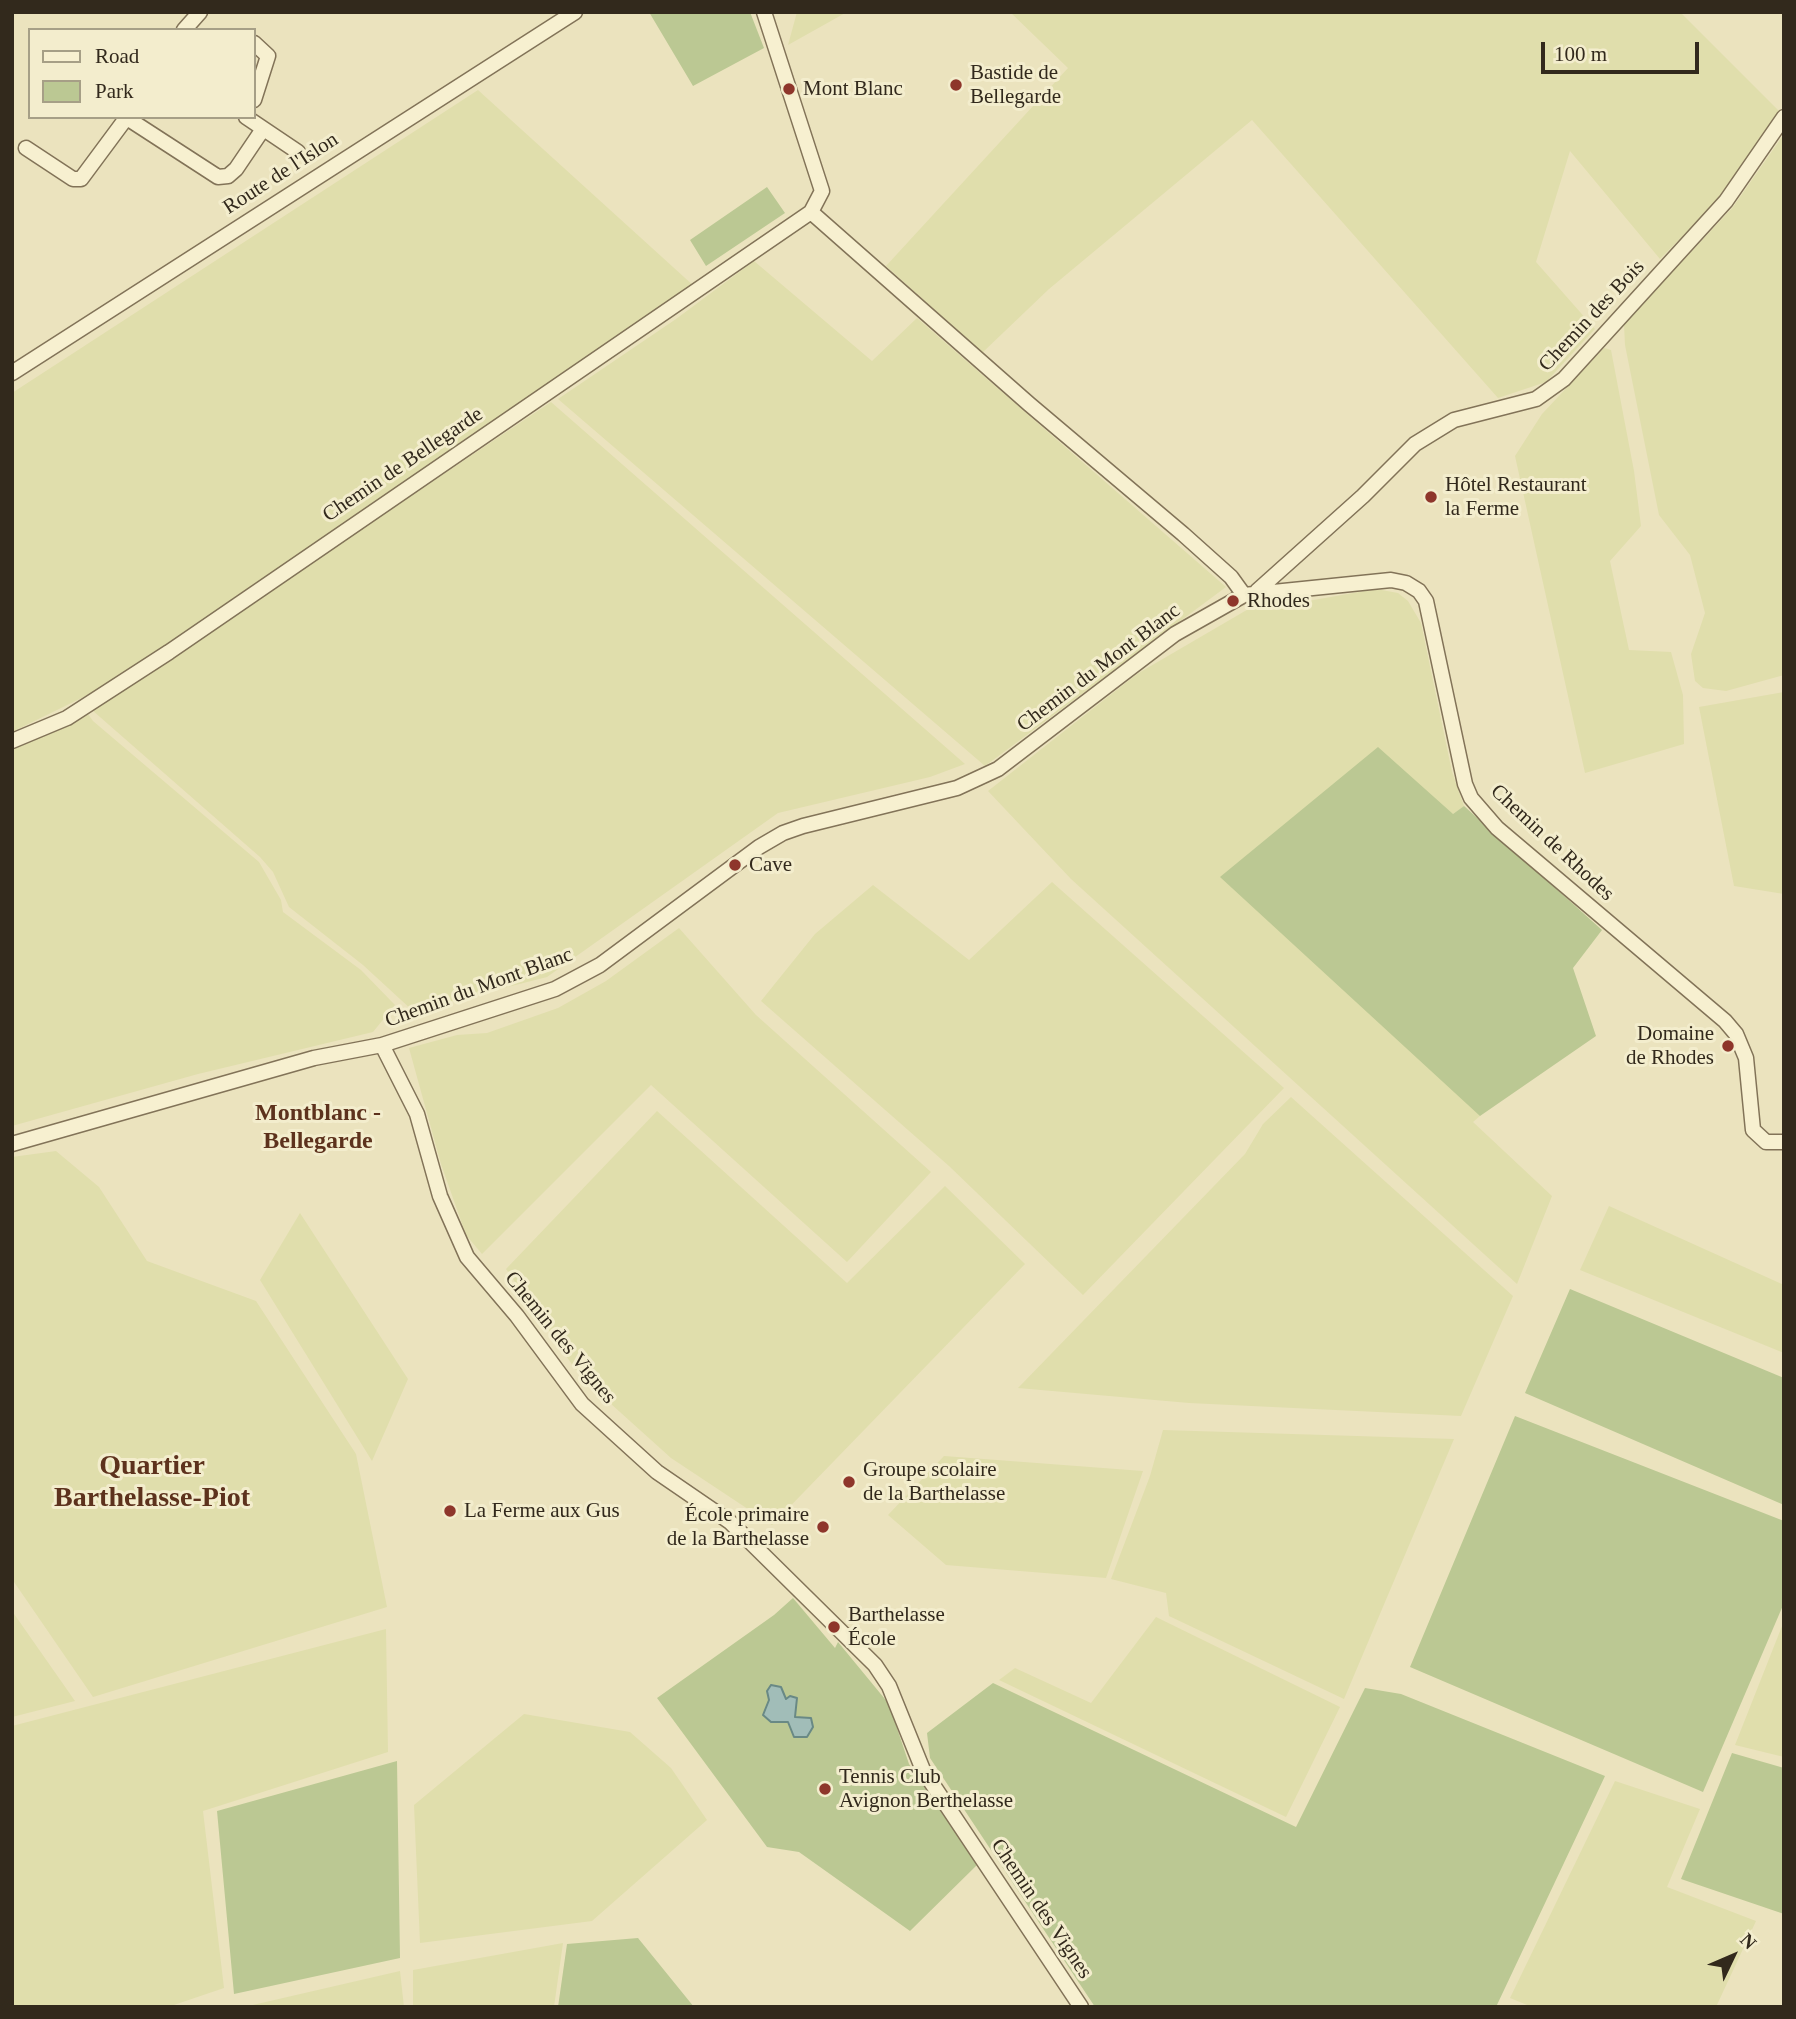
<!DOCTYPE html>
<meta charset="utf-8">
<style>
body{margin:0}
#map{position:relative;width:1796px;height:2019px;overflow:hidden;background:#ebe3be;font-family:Georgia,serif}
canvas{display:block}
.frame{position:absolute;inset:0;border:14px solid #32291c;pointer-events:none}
.legend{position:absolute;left:28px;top:28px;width:228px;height:91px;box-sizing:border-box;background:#f3edcd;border:2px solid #a69f86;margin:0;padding:9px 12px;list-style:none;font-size:21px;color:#32291c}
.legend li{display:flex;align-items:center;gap:14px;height:35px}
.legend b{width:35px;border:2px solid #a69f86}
.north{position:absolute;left:1698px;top:1921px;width:70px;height:70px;-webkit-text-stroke:5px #f3edcd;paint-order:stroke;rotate:46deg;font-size:19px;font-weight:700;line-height:28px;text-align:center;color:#32291c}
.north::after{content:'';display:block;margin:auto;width:24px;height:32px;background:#32291c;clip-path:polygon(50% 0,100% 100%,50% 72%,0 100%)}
.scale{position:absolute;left:1541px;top:42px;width:158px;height:32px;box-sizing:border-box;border:4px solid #32291c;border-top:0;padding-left:9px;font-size:21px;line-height:24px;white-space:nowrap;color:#32291c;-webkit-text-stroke:5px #f3edcd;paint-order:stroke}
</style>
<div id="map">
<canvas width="1796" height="2019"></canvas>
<div class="frame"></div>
<ul class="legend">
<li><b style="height:9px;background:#f7f0d0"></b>Road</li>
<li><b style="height:19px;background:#bbc893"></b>Park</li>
</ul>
<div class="north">N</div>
<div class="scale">100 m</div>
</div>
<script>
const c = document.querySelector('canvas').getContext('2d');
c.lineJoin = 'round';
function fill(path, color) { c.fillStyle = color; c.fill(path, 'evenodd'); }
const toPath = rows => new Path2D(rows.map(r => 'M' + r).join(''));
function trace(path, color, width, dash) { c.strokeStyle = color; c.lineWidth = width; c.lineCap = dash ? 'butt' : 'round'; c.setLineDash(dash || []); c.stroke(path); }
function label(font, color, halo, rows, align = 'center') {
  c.font = font + ' Georgia,serif'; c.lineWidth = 6; c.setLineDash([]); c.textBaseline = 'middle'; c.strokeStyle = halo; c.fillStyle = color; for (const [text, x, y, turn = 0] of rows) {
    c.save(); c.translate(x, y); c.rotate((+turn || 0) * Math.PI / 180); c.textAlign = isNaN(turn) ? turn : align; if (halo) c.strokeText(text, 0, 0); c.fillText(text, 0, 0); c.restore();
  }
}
fill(toPath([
 [797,12,847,12,788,45],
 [1010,12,1680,12,1779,111,1724,194,1660,259,1570,151,1536,262,1595,329,1546,382,1498,398,1252,120,1049,289,982,353,886,266,1068,68],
 [478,90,695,287,108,685,12,732,12,393],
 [1784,134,1784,675,1726,691,1703,688,1695,681,1691,654,1705,613,1690,555,1659,515,1625,345,1624,324,1733,207],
 [754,261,872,361,917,318,1226,587,985,766,558,399,676,319],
 [1604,348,1611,350,1634,471,1641,526,1610,561,1629,650,1671,652,1683,695,1684,744,1585,773,1515,456,1542,414],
 [551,402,965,764,930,777,778,813,547,977,413,1011,363,965,289,907,273,872,260,857,92,710],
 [1376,589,1398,593,1408,601,1421,623,1452,772,1464,806,1453,814,1480,1116,1473,1122,1552,1196,1517,1284,1071,879,988,791,1137,674,1257,604,1284,598,1308,601],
 [1784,692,1784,894,1734,886,1699,707],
 [88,714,93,721,259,862,281,900,283,912,361,970,395,1005,373,1032,198,1074,12,1126,12,745],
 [1052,882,1284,1088,1083,1295,949,1166,761,1001,815,934,873,885,969,960],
 [679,928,756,1015,931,1172,847,1262,651,1085,482,1254,466,1235,441,1164,409,1048,457,1035,487,1033,558,1008,606,981],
 [1291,1097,1513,1296,1461,1416,1189,1403,1018,1388,1245,1154,1263,1124],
 [657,1111,847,1283,945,1186,1025,1264,772,1525,671,1458,580,1376,506,1269],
 [56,1151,99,1187,147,1261,256,1301,356,1454,387,1607,93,1697,12,1579,12,1157],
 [1609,1206,1784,1285,1784,1353,1580,1270],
 [300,1213,408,1379,372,1461,260,1280],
 [1163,1430,1454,1439,1344,1699,1169,1616,1166,1593,1111,1579,1150,1476],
 [944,1456,1143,1471,1106,1578,946,1565,888,1515],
 [12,1611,75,1701,12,1717],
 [1156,1617,1340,1707,1286,1817,999,1680,1015,1668,1091,1703],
 [1784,1621,1784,1757,1735,1745],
 [386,1629,388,1752,203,1811,224,1988,168,2007,12,2007,12,1726],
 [524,1714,630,1732,671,1768,707,1820,592,1921,420,1943,414,1805],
 [1615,1781,1700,1809,1667,1887,1756,1921,1716,2007,1532,2007,1510,1998],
 [563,1943,554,2007,413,2007,413,1970],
 [400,1971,404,2007,244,2007]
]), '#e0deac');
fill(toPath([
 [649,12,750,12,764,48,693,86],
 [767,187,785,213,706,266,690,240],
 [1378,747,1453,814,1464,806,1602,930,1573,968,1596,1036,1480,1116,1220,877],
 [1570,1289,1784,1378,1784,1505,1525,1393],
 [1515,1416,1784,1521,1784,1603,1703,1792,1410,1667],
 [793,1598,835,1648,838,1642,889,1704,909,1764,977,1865,910,1931,799,1852,767,1847,657,1698,774,1615],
 [993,1683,1296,1827,1365,1688,1401,1694,1605,1776,1496,2007,1095,2007,930,1758,927,1733],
 [1732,1753,1784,1768,1784,1914,1681,1879],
 [397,1761,400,1958,234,1994,217,1811],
 [638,1938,694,2007,558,2007,567,1944]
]), '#bbc893');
const water = toPath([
 [771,1685,781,1687,786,1699,790,1696,797,1698,795,1717,811,1718,813,1727,807,1737,794,1737,788,1722,771,1722,763,1715,769,1700,767,1691,771,1685]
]);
fill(water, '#a1bdb8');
trace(water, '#698985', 2);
const minor = toPath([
 [184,30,200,12],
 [254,43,268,56,254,100],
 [246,117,298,152],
 [127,118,218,177,228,176,236,169,263,129],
 [26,148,73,179,81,179,127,117],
 [811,212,1029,404,1183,534,1231,577,1244,595],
 [12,373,575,12],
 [1257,591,1363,496,1415,444,1454,420,1536,399,1564,379,1726,201,1784,117],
 [12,741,67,718,169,652,811,212,822,191,764,12],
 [382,1045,417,1114,440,1196,467,1257,517,1316,582,1404,657,1472,730,1522,875,1665,889,1686,923,1770,1081,2007],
 [12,1144,314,1058,382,1045,555,989,600,965,759,847,783,833,803,826,957,788,998,769,1175,634,1244,595,1391,580,1406,583,1419,591,1426,601,1465,784,1471,798,1497,828,1725,1021,1736,1034,1746,1058,1753,1130,1766,1142,1784,1142]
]);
trace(minor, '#827358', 17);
trace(minor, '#f7f0d0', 14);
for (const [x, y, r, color] of [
 [956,85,7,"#8e362b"],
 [789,89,7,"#8e362b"],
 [1431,497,7,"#8e362b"],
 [1233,601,7,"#8e362b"],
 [735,865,7,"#8e362b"],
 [1728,1046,7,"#8e362b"],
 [849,1482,7,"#8e362b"],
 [450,1511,7,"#8e362b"],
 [823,1527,7,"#8e362b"],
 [834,1627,7,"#8e362b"],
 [825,1789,7,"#8e362b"]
]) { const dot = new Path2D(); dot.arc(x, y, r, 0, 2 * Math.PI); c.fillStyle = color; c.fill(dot); trace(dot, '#f3edcd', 2.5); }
label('21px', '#32291c', '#f3edcd', [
 ["Bastide de",970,73],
 ["Bellegarde",970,97],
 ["Mont Blanc",803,89],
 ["Hôtel Restaurant",1445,485],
 ["la Ferme",1445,509],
 ["Rhodes",1247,601],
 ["Cave",749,865],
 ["Domaine",1714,1034,"right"],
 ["de Rhodes",1714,1058,"right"],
 ["Groupe scolaire",863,1470],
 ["de la Barthelasse",863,1494],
 ["La Ferme aux Gus",464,1511],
 ["École primaire",809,1515,"right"],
 ["de la Barthelasse",809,1539,"right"],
 ["Barthelasse",848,1615],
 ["École",848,1639],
 ["Tennis Club",839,1777],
 ["Avignon Berthelasse",839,1801]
], 'left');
label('21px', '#32291c', '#f3edcd', [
 ["Route de l'Islon",281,174,-33],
 ["Chemin des Bois",1592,316,-47],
 ["Chemin de Bellegarde",403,465,-34],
 ["Chemin du Mont Blanc",1099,668,-37],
 ["Chemin de Rhodes",1552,843,43],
 ["Chemin du Mont Blanc",479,988,-20],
 ["Chemin des Vignes",560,1338,51],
 ["Chemin des Vignes",1041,1909,56]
]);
label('bold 24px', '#5d321d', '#f3edcd', [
 ["Montblanc -",318,1114],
 ["Bellegarde",318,1142]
]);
label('bold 28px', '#5d321d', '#f3edcd', [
 ["Quartier",152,1467],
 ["Barthelasse-Piot",152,1499]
]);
</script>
